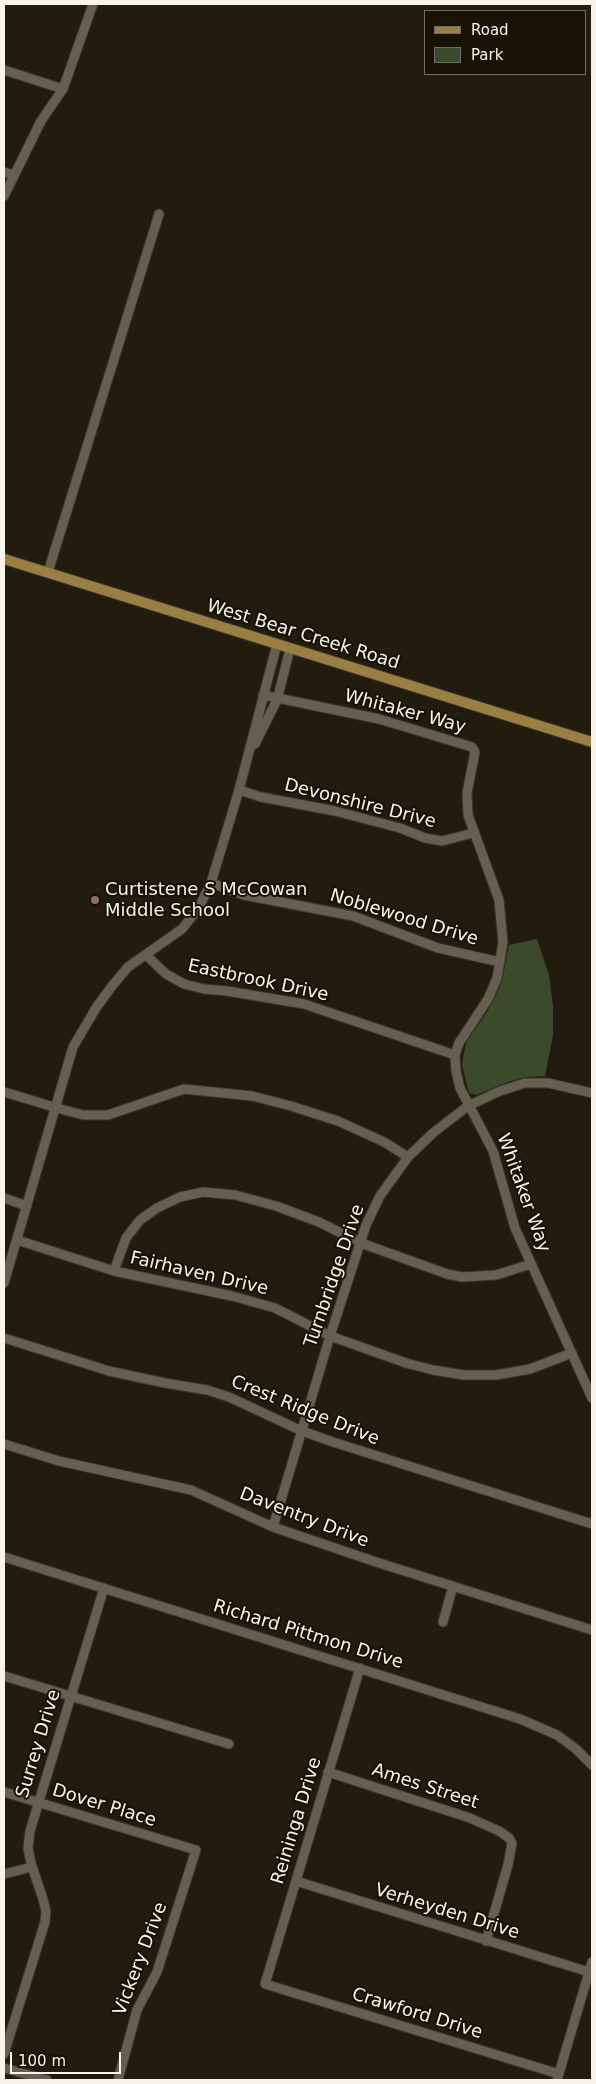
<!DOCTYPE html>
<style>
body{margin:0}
#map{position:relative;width:596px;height:2084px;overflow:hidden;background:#221c0e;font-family:"DejaVu Sans",sans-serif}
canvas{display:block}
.frame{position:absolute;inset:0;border:5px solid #f8f4ea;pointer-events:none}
.legend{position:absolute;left:424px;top:10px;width:162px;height:65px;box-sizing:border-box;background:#181205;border:1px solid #726c61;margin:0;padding:6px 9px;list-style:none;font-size:15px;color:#f8f4ea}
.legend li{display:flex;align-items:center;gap:10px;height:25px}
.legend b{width:25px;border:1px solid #726c61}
.scale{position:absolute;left:10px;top:2052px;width:111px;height:22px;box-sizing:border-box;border:2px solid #f8f4ea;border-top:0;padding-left:6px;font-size:15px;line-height:18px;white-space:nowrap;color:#f8f4ea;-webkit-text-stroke:4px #181205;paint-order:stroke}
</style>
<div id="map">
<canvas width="596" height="2084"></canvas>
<div class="frame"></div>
<ul class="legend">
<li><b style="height:6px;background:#9b7e42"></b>Road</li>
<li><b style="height:14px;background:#3a4a2b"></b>Park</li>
</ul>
<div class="scale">100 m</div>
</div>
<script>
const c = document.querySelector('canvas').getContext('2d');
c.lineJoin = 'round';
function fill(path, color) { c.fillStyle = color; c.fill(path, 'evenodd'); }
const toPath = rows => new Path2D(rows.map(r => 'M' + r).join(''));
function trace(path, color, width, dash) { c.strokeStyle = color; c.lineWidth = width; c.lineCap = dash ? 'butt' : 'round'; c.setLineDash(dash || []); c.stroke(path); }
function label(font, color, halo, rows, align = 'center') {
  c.font = font + ' "DejaVu Sans",sans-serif'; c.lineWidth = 4; c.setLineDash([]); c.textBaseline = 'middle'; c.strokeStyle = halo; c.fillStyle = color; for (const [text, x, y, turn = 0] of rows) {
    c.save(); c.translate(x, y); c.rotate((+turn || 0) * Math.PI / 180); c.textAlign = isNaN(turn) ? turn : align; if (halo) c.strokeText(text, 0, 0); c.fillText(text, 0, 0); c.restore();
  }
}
fill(toPath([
 [537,939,549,975,553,1006,553,1035,545,1076,525,1077,508,1082,476,1095,469,1093,462,1065,464,1052,467,1041,488,1010,498,991,503,976,509,945]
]), '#3a4a2b');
const minor = toPath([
 [4,70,63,89],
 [4,172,14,175],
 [4,196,41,121,63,89,93,4],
 [48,572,159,214],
 [263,695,379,719,472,747,475,752,467,793,468,815,499,900,503,942,497,978,488,999,459,1043,455,1055,456,1071,460,1088,493,1151,515,1228,592,1398],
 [255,744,277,700,290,649],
 [239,790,261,797,335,811,400,828,425,838,442,841,473,833],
 [211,883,244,895,353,916,438,948,500,962],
 [146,955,166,974,184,984,204,989,227,991,304,1004,455,1055],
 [4,1092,57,1108,83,1115,108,1115,184,1089,252,1096,291,1106,338,1121,384,1142,408,1157],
 [4,1198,27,1206],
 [17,1240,114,1271,232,1296,275,1308,330,1336,406,1363,433,1370,464,1375,496,1375,530,1369,572,1353],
 [114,1271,126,1238,140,1220,157,1208,180,1197,203,1192,235,1195,276,1206,319,1222,361,1243,447,1274,462,1277,496,1275,531,1264],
 [4,1283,73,1047,96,1008,112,986,128,967,182,929,198,909,211,883,239,790,277,644],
 [4,1338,109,1371,165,1383,207,1390,229,1397,302,1431,333,1442,592,1524],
 [4,1444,59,1461,191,1490,273,1527,376,1562,592,1630],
 [273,1527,330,1336,366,1225,380,1196,408,1157,434,1132,468,1106,500,1091,525,1083,548,1083,592,1093],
 [4,1557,520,1719,557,1735,576,1749,592,1765],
 [443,1622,453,1586],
 [360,1668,265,1984,559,2074],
 [4,1676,229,1744],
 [328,1772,470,1818,499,1831,509,1838,512,1843,508,1865,486,1941],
 [4,1792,196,1850,157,1972,137,2010,118,2080],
 [4,1874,32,1867],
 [296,1881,589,1972],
 [4,2054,45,1922,46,1911,43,1899,31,1863,28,1848,30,1831,104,1588],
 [4,2068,47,2080],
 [557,2080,592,1962]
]);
const major = toPath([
 [4,559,592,742]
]);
trace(minor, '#3a362f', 11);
trace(major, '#3a362f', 12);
trace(minor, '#665f4f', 9);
trace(major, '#9b7e42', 10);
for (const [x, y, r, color] of [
 [95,900,5,"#8d6e63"]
]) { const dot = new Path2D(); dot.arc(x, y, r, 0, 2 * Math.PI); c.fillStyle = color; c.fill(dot); trace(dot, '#181205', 2); }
label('18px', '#f8f4ea', '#181205', [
 ["West Bear Creek Road",303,635,17],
 ["Whitaker Way",405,712,15],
 ["Devonshire Drive",360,804,14],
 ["Noblewood Drive",404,918,17],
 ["Eastbrook Drive",258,981,12],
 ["Whitaker Way",523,1193,70],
 ["Fairhaven Drive",199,1274,13],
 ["Turnbridge Drive",335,1276,-71],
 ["Crest Ridge Drive",305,1411,22],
 ["Daventry Drive",304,1518,21],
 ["Richard Pittmon Drive",308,1635,17],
 ["Surrey Drive",39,1744,-73],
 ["Ames Street",425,1787,18],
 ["Dover Place",104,1806,17],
 ["Reininga Drive",297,1821,-73],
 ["Verheyden Drive",447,1912,17],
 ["Vickery Drive",141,1959,-69],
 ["Crawford Drive",417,2014,17]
]);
label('18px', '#f8f4ea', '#181205', [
 ["Curtistene S McCowan",105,890],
 ["Middle School",105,911]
], 'left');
</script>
